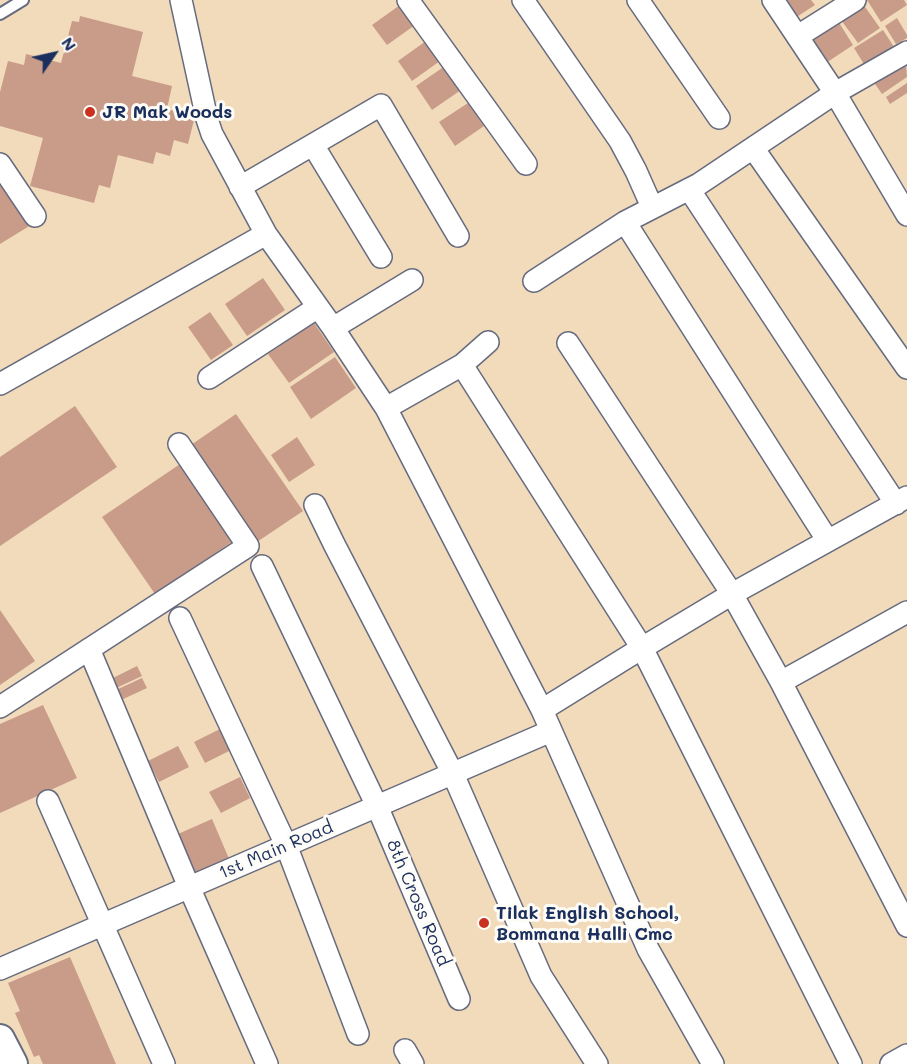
<!DOCTYPE html>
<style>
body{margin:0}
#map{position:relative;width:907px;height:1064px;overflow:hidden;background:#f2dbbb;font-family:Mali,sans-serif}
canvas{display:block}
.north{position:absolute;left:24px;top:24px;width:60px;height:60px;-webkit-text-stroke:4px #fdfcf7;paint-order:stroke;rotate:56deg;font-size:16px;font-weight:700;line-height:24px;text-align:center;color:#1b2f5e}
.north::after{content:'';display:block;margin:auto;width:21px;height:27px;background:#1b2f5e;clip-path:polygon(50% 0,100% 100%,50% 72%,0 100%)}
</style>
<div id="map">
<canvas width="907" height="1064"></canvas>
<div class="north">N</div>
</div>
<script>
const c = document.querySelector('canvas').getContext('2d');
c.lineJoin = 'round';
function fill(path, color) { c.fillStyle = color; c.fill(path, 'evenodd'); }
const toPath = rows => new Path2D(rows.map(r => 'M' + r).join(''));
function trace(path, color, width, dash) { c.strokeStyle = color; c.lineWidth = width; c.lineCap = dash ? 'butt' : 'round'; c.setLineDash(dash || []); c.stroke(path); }
function label(font, color, halo, rows, align = 'center') {
  c.font = font + ' Mali,sans-serif'; c.lineWidth = 6; c.setLineDash([]); c.textBaseline = 'middle'; c.strokeStyle = halo; c.fillStyle = color; for (const [text, x, y, turn = 0] of rows) {
    c.save(); c.translate(x, y); c.rotate((+turn || 0) * Math.PI / 180); c.textAlign = isNaN(turn) ? turn : align; if (halo) c.strokeText(text, 0, 0); c.fillText(text, 0, 0); c.restore();
  }
}
fill(toPath([
 [774,0,811,0,815,5,789,22],
 [867,0,904,0,907,5,881,22],
 [863,4,880,28,858,43,841,20],
 [400,5,415,25,387,45,372,25],
 [80,16,143,32,132,76,172,86,167,109,195,116,188,144,174,140,170,156,156,152,153,164,118,155,110,188,99,185,94,203,30,186,43,138,0,126,0,92,8,61,24,65,26,54,61,63,72,21,79,22],
 [897,18,907,35,907,38,896,44,885,26],
 [838,21,853,45,820,67,805,43],
 [883,30,896,50,867,69,854,48],
 [426,41,440,61,412,81,398,61],
 [906,63,907,77,882,94,875,84],
 [445,66,461,90,432,110,416,86],
 [907,83,907,93,890,104,886,97],
 [468,103,484,126,455,146,439,122],
 [0,175,31,225,0,244],
 [263,278,285,310,247,336,225,304],
 [210,312,233,345,211,360,188,327],
 [314,323,334,352,289,383,268,354],
 [335,357,356,388,311,419,290,387],
 [75,406,117,467,0,546,0,457],
 [236,414,303,511,254,544,188,447],
 [297,437,315,465,289,482,271,455],
 [183,462,236,539,155,594,102,517],
 [0,610,35,661,0,685],
 [137,666,142,676,114,689,109,680],
 [142,678,147,688,119,701,114,691],
 [43,705,77,778,0,813,0,724],
 [224,727,235,748,205,763,194,742],
 [178,746,189,767,159,782,148,761],
 [240,777,250,798,221,813,209,792],
 [212,819,230,861,196,876,178,834],
 [70,957,116,1064,43,1064,39,1055,34,1057,15,1013,20,1011,8,983]
]), '#c99b89');
const lane = toPath([
 [0,14,23,0]
]);
const street = toPath([
 [181,0,207,119,212,134,266,234,333,328,386,408,542,710,648,949,713,1064],
 [408,0,526,164],
 [523,0,620,141,636,171,652,207],
 [638,0,719,118],
 [773,0,835,93,907,215],
 [798,36,855,0],
 [313,145,381,257],
 [753,148,907,368],
 [0,164,35,216],
 [240,187,381,105,458,236],
 [689,189,896,504],
 [625,222,828,541],
 [534,281,625,222,699,184,835,93,907,52],
 [333,328,412,280],
 [568,343,732,594,781,682,907,926],
 [462,365,642,648,851,1064],
 [209,378,318,307],
 [0,384,266,234],
 [386,408,462,365,488,342],
 [315,505,334,544,453,774,541,976,597,1064],
 [262,566,377,806,459,999],
 [180,618,286,845,358,1034],
 [89,649,189,887,267,1064],
 [781,682,907,612],
 [0,707,248,546,179,444],
 [542,710,642,648,732,594,907,497],
 [48,801,164,1064],
 [0,969,551,731],
 [405,1050,413,1064],
 [891,1064,907,1055]
]);
const secondary = toPath([
 [0,1039,13,1064]
]);
trace(lane, '#666b7f', 14);
trace(street, '#666b7f', 24);
trace(secondary, '#666b7f', 32);
trace(lane, '#fff', 10);
trace(street, '#fff', 21);
trace(secondary, '#fff', 28);
for (const [x, y, r, color] of [
 [90,112,6,"#c8321e"],
 [484,923,6,"#c8321e"]
]) { const dot = new Path2D(); dot.arc(x, y, r, 0, 2 * Math.PI); c.fillStyle = color; c.fill(dot); trace(dot, '#fdfcf7', 2); }
label('bold 18px', '#1b2f5e', '#fdfcf7', [
 ["JR Mak Woods",102,112],
 ["Tilak English School,",496,913],
 ["Bommana Halli Cmc",496,934]
], 'left');
label('18px', '#1b2f5e', '#fdfcf7', [
 ["1st Main Road",276,850,-23],
 ["8th Cross Road",418,903,67]
]);
</script>
